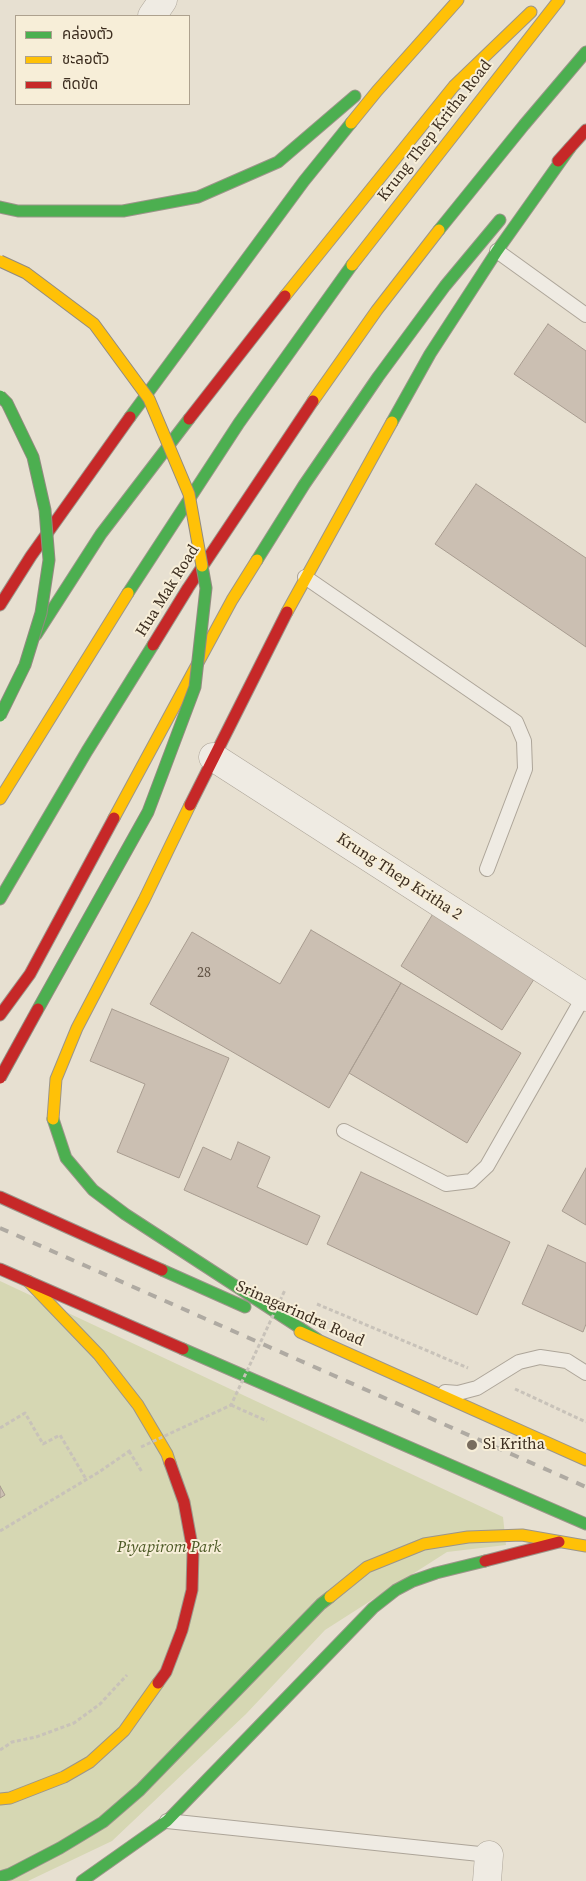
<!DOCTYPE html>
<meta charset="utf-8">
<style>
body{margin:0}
#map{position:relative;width:586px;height:1881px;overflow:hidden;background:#e7e0d1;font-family:"Source Serif 4","Noto Sans Thai",serif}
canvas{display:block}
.legend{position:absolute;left:15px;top:15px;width:175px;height:90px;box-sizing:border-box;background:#f7eed8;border:1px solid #ada18e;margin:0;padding:6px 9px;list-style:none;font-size:15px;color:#3d2e20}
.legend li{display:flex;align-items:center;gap:10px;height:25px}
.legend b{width:25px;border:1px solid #ada18e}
</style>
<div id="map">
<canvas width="586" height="1881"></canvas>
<ul class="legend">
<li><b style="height:6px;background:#4caf50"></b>คล่องตัว</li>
<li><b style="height:6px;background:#ffc107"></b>ชะลอตัว</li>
<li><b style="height:6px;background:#c62828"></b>ติดขัด</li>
</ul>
</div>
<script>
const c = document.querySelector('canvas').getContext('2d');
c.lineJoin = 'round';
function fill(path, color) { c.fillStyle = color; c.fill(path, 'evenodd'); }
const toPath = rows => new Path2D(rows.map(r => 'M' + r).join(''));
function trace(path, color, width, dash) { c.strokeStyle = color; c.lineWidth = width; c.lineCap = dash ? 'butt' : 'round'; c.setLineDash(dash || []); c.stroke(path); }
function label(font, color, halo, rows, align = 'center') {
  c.font = font + ' "Source Serif 4",serif'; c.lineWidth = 4; c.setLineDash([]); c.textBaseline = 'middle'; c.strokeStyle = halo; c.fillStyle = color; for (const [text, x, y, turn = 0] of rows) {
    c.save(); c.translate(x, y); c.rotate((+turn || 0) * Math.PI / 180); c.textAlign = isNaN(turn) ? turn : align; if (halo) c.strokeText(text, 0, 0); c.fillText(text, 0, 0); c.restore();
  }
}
fill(toPath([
 [0,1281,503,1517,506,1545,447,1552,325,1630,246,1714,112,1841,28,1881,0,1881]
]), '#d6d7b3');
const building = toPath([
 [548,324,586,351,586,423,514,374,548,324],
 [476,484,586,558,586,647,435,544,476,484],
 [434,912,536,976,502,1030,401,966,434,912],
 [311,930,401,983,329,1108,150,1004,192,932,280,984,311,930],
 [401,983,521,1053,467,1143,349,1073,401,983],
 [112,1009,229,1058,179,1178,117,1152,145,1084,90,1061,112,1009],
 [238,1142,270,1157,257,1187,320,1216,307,1245,184,1190,203,1147,231,1160,238,1142],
 [586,1168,586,1225,562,1211,586,1168],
 [361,1172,510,1242,477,1315,327,1244,361,1172],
 [548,1245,586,1263,586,1324,583,1332,522,1304,548,1245],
 [0,1486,5,1495,0,1498,0,1486]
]);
fill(building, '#cbbfb2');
trace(building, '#a89c90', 1);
const lane = toPath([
 [497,251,586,315],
 [305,577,516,722,524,741,525,769,487,869],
 [344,1131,446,1184,471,1181,487,1166,584,996],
 [445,1392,458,1393,477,1388,519,1362,540,1357,567,1361,586,1373],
 [167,1821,489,1855]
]);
const street = toPath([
 [152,16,163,0],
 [213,757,586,997],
 [487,1881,489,1855]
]);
const fast = toPath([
 [0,207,18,211,123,211,198,197,278,162,355,96],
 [439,230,524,125,586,52],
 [130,417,304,181,351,123],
 [392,422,430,354,497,251,570,148],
 [257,560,304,485,378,377,445,286,500,220],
 [128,593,239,423,352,265],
 [36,635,101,534,189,419],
 [0,899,87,751,153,645],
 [53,1119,66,1158,93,1190,125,1214,317,1339],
 [162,1270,245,1307],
 [183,1349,586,1524],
 [0,1877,10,1874,60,1848,103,1822,140,1790,321,1604,330,1597],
 [82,1881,167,1821,373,1608,396,1590,413,1581,436,1573,485,1561]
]);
const slow = toPath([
 [351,123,377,91,458,0],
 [352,265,559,0],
 [285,296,454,86,531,12],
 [313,401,377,310,439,230],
 [287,612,392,422],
 [0,799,128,593],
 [114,818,232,600,257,560],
 [53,1119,56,1079,77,1028,144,900,190,805],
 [28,1281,99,1355,138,1405,167,1454,170,1463],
 [300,1332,586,1460],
 [330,1597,367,1567,424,1544,468,1537,522,1535,586,1546],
 [0,1799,10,1798,64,1777,90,1762,124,1731,158,1683]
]);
const jam = toPath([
 [558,161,586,130],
 [189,419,285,296],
 [0,605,31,556,130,417],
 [153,645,188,588,313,401],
 [190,805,287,612],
 [0,1015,30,974,114,818],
 [0,1197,162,1270],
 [0,1269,183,1349],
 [485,1561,559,1542],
 [158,1683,166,1672,182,1630,192,1590,193,1551,184,1502,170,1463]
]);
trace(lane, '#ada599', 16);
trace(street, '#ada599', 29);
trace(fast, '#9c958a', 13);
trace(slow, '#9c958a', 13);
trace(jam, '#9c958a', 13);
trace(toPath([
 [317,1304,468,1368],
 [515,1389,586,1422],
 [231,1405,267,1421],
 [0,1428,25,1413,43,1444,60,1435,86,1479],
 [129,1451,142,1472],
 [0,1531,99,1472,131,1450],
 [0,1750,12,1742,36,1737,74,1723,100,1704,127,1675]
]), '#c8c2b9', 3, [4, 2.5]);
trace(lane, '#efebe3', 14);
trace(street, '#efebe3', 28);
trace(fast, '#4caf50', 11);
trace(slow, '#ffc107', 11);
trace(jam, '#c62828', 11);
trace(toPath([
 [0,1228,586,1487]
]), '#afaaa2', 4, [9, 9]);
const fastBridge = toPath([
 [0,396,7,403,33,457,45,510,49,560,41,613,25,665,0,716],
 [38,1009,148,812,195,687,206,588,202,566]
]);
const slowBridge = toPath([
 [0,261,26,273,94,324,149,399,189,494,202,566]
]);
const jamBridge = toPath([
 [0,1078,38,1009]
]);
trace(fastBridge, '#928b80', 13, []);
trace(slowBridge, '#928b80', 13, []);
trace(jamBridge, '#928b80', 13, []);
trace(toPath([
 [141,1447,231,1405,285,1290]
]), '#c8c2b9', 3, [4, 2.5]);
trace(fastBridge, '#4caf50', 11);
trace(slowBridge, '#ffc107', 11);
trace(jamBridge, '#c62828', 11);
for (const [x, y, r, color] of [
 [472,1445,6,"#786c5e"]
]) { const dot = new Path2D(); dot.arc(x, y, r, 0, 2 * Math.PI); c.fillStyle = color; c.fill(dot); trace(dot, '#f7eed8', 2); }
label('14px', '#605244', null, [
 ["28",204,973]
]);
label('16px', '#3d2e20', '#f7eed8', [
 ["Krung Thep Kritha Road",435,131,-52],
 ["Hua Mak Road",168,591,-58],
 ["Krung Thep Kritha 2",399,877,33],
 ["Srinagarindra Road",300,1314,24]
]);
label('16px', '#3d2e20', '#f7eed8', [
 ["Si Kritha",483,1445]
], 'left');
label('italic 16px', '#4d5a26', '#f7eed8', [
 ["Piyapirom Park",169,1548]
]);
</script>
